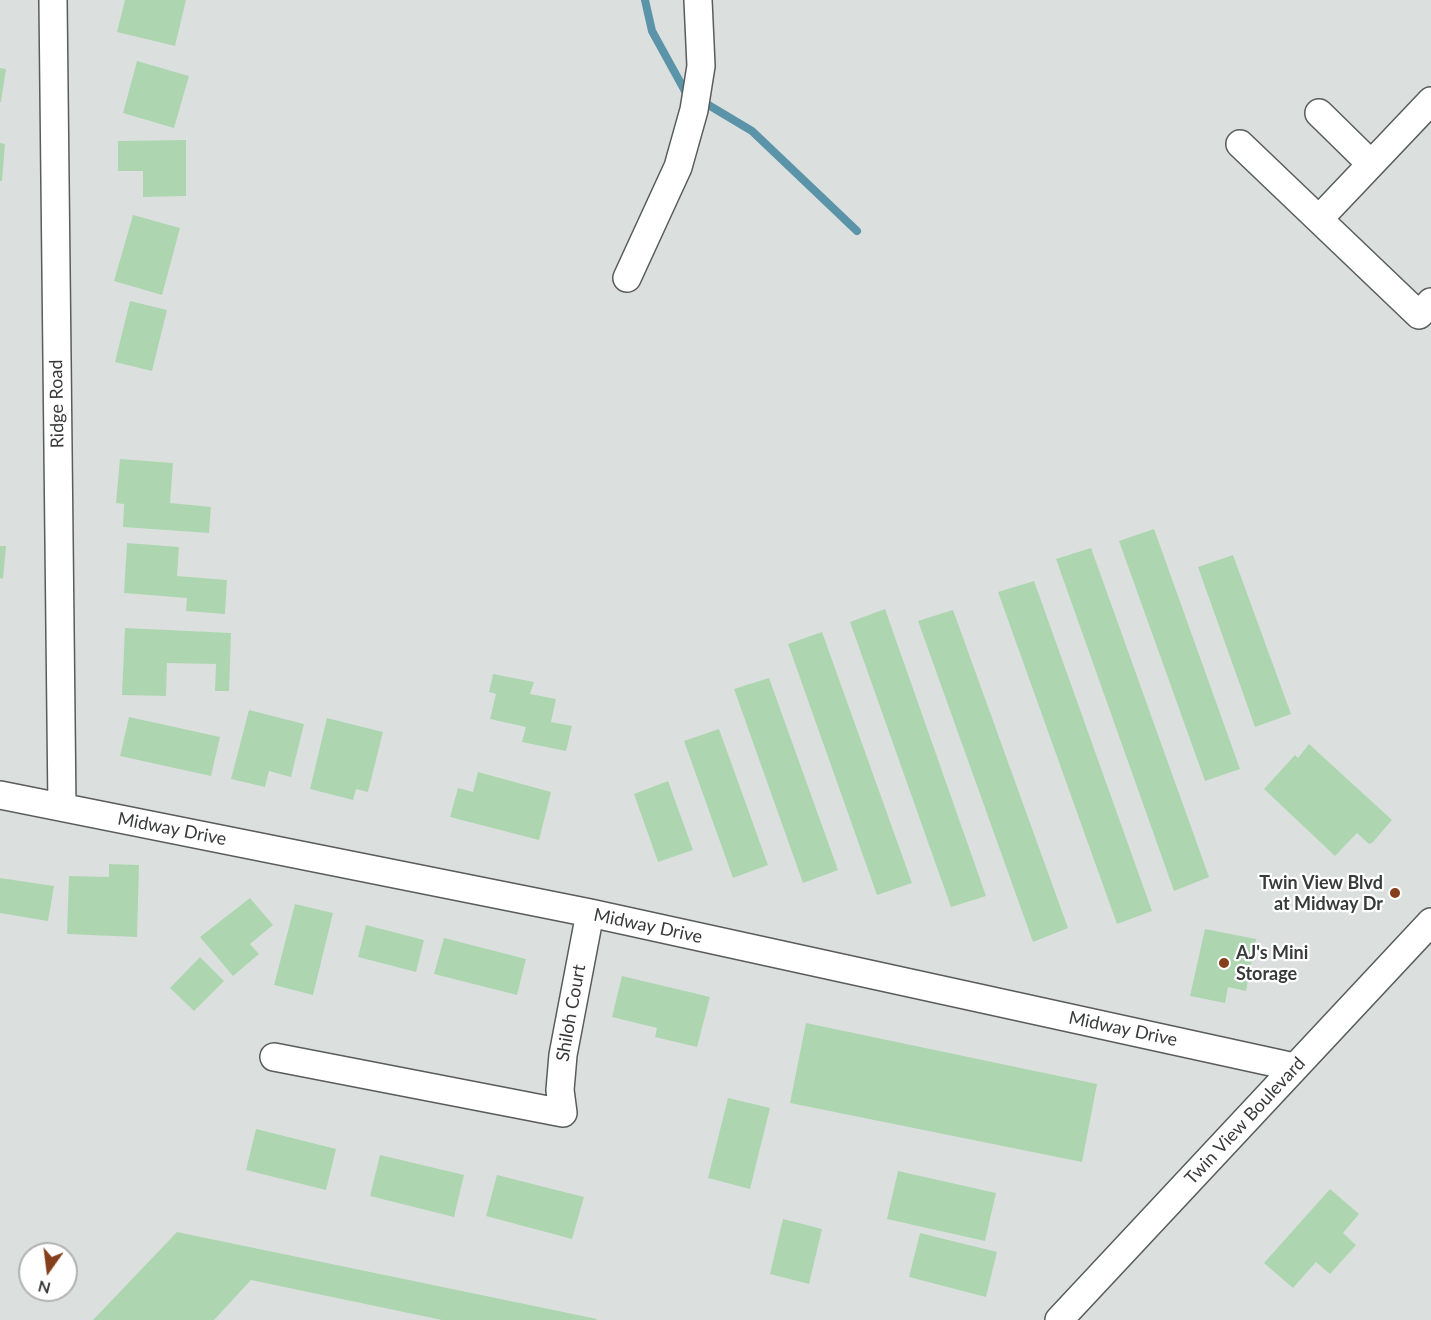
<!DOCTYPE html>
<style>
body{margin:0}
#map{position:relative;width:1431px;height:1320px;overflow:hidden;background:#dbe0de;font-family:Lato,sans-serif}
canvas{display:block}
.north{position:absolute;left:18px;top:1242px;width:60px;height:60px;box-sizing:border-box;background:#fff;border:2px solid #b0b1b0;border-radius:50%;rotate:194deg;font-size:16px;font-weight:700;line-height:24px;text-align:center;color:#393b3a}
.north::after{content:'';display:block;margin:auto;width:21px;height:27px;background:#863f1c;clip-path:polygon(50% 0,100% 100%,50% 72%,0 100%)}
</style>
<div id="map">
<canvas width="1431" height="1320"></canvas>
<div class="north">N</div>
</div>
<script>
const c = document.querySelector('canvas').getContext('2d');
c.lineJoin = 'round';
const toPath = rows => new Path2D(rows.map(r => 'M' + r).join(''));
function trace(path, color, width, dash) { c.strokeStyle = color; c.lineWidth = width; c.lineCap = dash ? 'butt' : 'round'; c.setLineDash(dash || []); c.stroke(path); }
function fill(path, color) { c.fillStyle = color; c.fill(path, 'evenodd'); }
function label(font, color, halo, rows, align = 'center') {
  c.font = font + ' Lato,sans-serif'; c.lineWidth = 4.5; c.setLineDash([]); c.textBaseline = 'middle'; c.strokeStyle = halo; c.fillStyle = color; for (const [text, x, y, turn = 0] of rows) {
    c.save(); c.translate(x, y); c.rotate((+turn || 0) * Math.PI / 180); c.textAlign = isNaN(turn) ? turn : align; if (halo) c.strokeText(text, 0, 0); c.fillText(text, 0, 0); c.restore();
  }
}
trace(toPath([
 [645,0,652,31,685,91,752,131,857,231]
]), '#5b94a9', 8);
fill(toPath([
 [125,0,186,0,175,46,117,32],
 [137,61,189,76,174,128,123,113],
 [0,68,6,69,1,102,0,102],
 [186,140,186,196,143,197,143,171,118,171,118,141],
 [0,143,5,144,2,181,0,181],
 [133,215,180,228,162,295,114,281],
 [130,301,167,310,152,371,115,362],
 [120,459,173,463,170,503,211,507,209,533,123,527,124,504,116,503],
 [1154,529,1240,769,1205,781,1119,541],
 [127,543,179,547,177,576,227,580,225,614,186,611,187,598,124,593],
 [0,546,6,546,3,579,0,578],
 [1091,548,1209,877,1174,891,1056,559],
 [1233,555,1291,714,1255,727,1198,567],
 [1034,581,1152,911,1117,924,998,592],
 [885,609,986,896,951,907,850,622],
 [953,610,1068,928,1033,942,918,621],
 [125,628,231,633,229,691,215,691,216,664,167,663,166,696,122,695],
 [822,632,912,883,877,895,788,644],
 [493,674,534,682,530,694,556,699,551,722,572,726,566,751,522,742,526,727,490,719,496,694,489,692],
 [769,678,838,870,803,883,734,689],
 [249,710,304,724,291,777,269,771,265,787,231,779],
 [129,717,220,737,211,776,120,756],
 [327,718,383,732,368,792,356,789,353,800,310,789],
 [719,729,768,865,733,878,684,741],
 [1309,744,1392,820,1373,842,1369,844,1357,833,1335,856,1264,789,1295,755,1298,758],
 [478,772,551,792,539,840,450,817,458,788,473,792],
 [668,781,693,850,658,862,634,794],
 [109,864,139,865,137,937,67,934,69,876,109,877],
 [0,878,54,886,48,921,0,913],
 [250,898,273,925,250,944,259,954,233,976,200,937],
 [295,904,333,913,313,995,274,985],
 [366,925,424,940,416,972,358,957],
 [1205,929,1256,939,1246,991,1228,987,1225,1003,1190,996],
 [444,938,526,959,517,995,434,974],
 [200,957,224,981,194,1011,170,988],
 [622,976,710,997,697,1047,655,1037,657,1028,612,1017],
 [806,1023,1097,1084,1082,1162,790,1103],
 [728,1098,770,1108,750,1189,708,1178],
 [256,1129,336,1149,326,1190,246,1170],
 [380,1155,464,1175,454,1217,370,1196],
 [898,1171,996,1193,985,1241,887,1219],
 [497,1175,584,1197,572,1239,486,1216],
 [1330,1189,1359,1214,1343,1233,1356,1245,1330,1274,1316,1262,1293,1288,1264,1263],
 [783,1219,822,1229,809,1284,770,1274],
 [177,1232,597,1319,596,1320,442,1320,251,1280,214,1320,93,1320],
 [920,1233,997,1252,986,1297,909,1277]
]), '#add6b0');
const minor = toPath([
 [53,0,62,807],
 [1319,113,1371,164],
 [1240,144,1419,315,1431,302],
 [1319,219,1431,101],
 [627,278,678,167,694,110,701,66,698,0],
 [0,795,590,913,1294,1067],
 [274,1057,563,1113,560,1090,563,1055,590,913],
 [1059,1320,1431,922]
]);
trace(minor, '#585c5a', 30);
trace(minor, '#fff', 27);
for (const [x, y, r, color] of [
 [1395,893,6,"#863f1c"],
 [1224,963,6,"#863f1c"]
]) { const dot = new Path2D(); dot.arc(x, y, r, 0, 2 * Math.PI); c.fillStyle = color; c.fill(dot); trace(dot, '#fff', 2); }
label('18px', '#393b3a', '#fff', [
 ["Ridge Road",57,404,-91],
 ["Midway Drive",172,829,11],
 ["Midway Drive",648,926,12],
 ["Shiloh Court",571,1013,-80],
 ["Midway Drive",1123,1029,12],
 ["Twin View Boulevard",1245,1121,-47]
]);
label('bold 18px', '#393b3a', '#fff', [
 ["Twin View Blvd",1383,883],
 ["at Midway Dr",1383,904],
 ["AJ's Mini",1236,953,"left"],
 ["Storage",1236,974,"left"]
], 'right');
</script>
